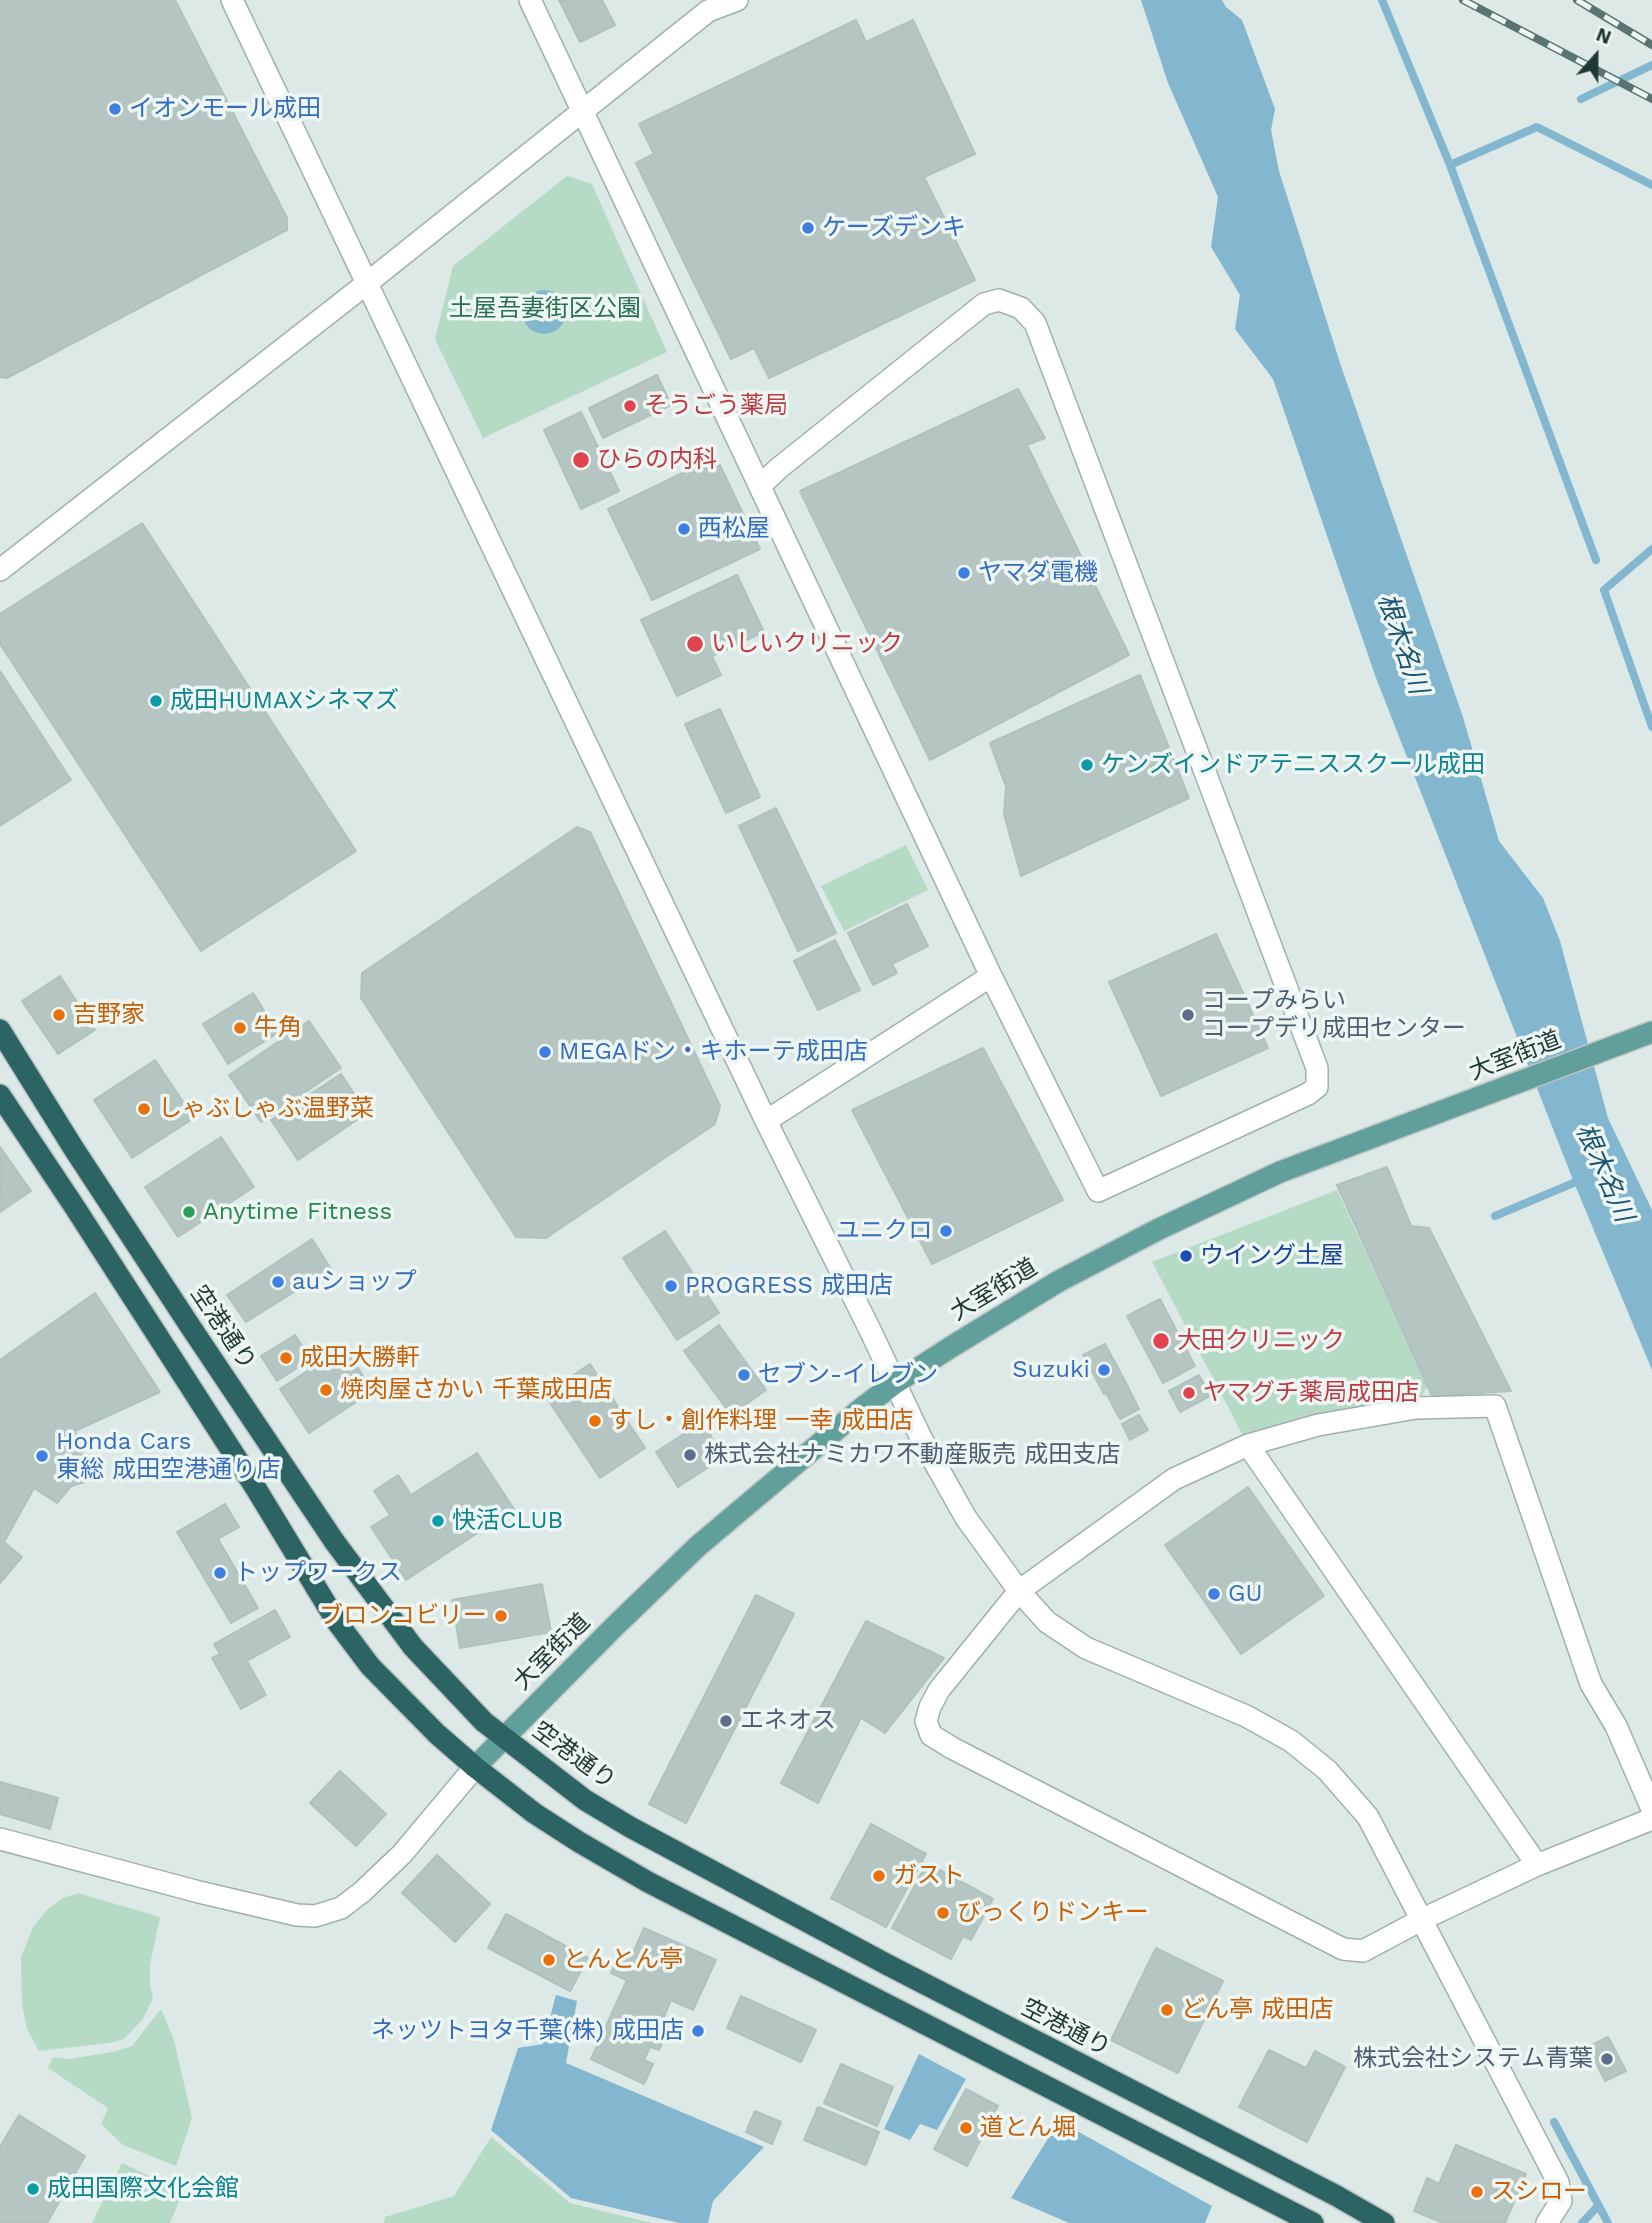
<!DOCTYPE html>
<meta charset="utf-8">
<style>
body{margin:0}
#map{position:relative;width:1652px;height:2223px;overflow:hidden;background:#dde9e6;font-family:"Work Sans",sans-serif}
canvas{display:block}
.north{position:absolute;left:1561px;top:21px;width:70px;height:70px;-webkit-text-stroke:5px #edf6f3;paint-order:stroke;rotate:21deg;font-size:19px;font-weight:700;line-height:28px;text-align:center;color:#1f3836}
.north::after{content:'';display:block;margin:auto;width:24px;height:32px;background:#1f3836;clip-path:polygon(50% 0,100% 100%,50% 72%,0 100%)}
</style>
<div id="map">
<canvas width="1652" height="2223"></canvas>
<div class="north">N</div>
</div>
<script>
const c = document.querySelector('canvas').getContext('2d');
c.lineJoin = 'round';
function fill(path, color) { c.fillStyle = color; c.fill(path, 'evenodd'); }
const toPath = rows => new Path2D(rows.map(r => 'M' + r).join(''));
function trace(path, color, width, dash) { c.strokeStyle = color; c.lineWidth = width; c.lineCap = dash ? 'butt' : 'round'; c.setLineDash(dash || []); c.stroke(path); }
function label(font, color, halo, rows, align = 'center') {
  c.font = font + ' "Work Sans","Noto Sans JP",sans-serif'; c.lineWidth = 7; c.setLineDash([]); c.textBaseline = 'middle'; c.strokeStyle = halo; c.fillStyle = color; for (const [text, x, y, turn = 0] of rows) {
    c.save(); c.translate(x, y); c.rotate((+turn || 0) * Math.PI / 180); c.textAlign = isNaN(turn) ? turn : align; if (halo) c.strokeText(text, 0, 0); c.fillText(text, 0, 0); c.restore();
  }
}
fill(toPath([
 [567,176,592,184,667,352,483,438,435,339,453,266],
 [906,845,928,890,844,931,821,886],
 [1337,1190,1427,1386,1416,1408,1248,1445,1152,1262],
 [78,1893,160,1917,150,1965,150,1985,153,1998,143,2019,124,2039,109,2043,39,2051,27,2029,22,2004,21,1957,33,1927,48,1909,63,1898],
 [161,2009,174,2040,192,2118,176,2166,123,2145,101,2124,108,2108,48,2068,53,2057,69,2059,113,2052,132,2046],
 [491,2137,570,2203,652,2223,384,2223,385,2217,454,2196],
 [122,2163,164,2183,179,2201,170,2223,92,2223]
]), '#b5dbc6');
fill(toPath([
 [1141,0,1222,0,1226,7,1242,20,1275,109,1271,130,1279,171,1341,366,1463,717,1499,841,1543,898,1560,941,1608,1118,1652,1210,1652,1370,1575,1185,1376,678,1273,379,1235,329,1240,295,1211,247,1218,197,1168,83],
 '522 312a22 22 0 1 1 44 0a22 22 0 1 1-44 0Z',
 [556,1995,577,2001,566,2063,764,2147,713,2201,708,2223,679,2223,571,2198,491,2130,518,2048,543,2044],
 [919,2054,966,2079,937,2130,920,2124,910,2140,884,2129],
 [1059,2121,1212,2206,1205,2223,1069,2223,1011,2198]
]), '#83b6cf');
trace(toPath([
 [1382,0,1450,165,1596,560],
 [1581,99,1652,65],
 [1450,165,1537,127,1652,185],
 [1652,549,1604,590,1652,727],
 [1495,1216,1583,1179],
 [1554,2122,1608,2223],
 [1582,2223,1598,2206]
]), '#83b6cf', 8);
const building = toPath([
 [0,0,175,0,287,218,287,230,277,235,7,378,0,377,0,0],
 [559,0,602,0,615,25,580,42,559,0],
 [856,20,866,42,913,20,975,154,924,177,975,280,769,378,754,348,731,359,636,163,654,154,639,124,856,20],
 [657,375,671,405,603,438,589,408,657,375],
 [1018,389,1045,438,1027,445,1129,655,930,760,800,491,1018,389],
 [581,412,619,491,581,509,544,430,581,412],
 [716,457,760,549,652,600,608,509,716,457],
 [142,523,356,851,201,951,0,644,0,614,142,523],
 [737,575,764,632,712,656,721,675,677,696,641,620,737,575],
 [0,671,71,780,0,826,0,671],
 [1140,675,1189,798,1021,876,1004,814,1006,787,990,743,1140,675],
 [720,709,760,797,726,813,685,724,720,709],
 [776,808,836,933,798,951,739,826,776,808],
 [577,827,590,832,720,1106,715,1124,546,1238,516,1237,361,998,362,973,577,827],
 [907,904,928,946,892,964,897,973,873,985,848,933,907,904],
 [1216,934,1268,1048,1161,1096,1109,982,1216,934],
 [835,940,860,990,818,1010,794,961,835,940],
 [60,976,95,1030,58,1054,22,1001,60,976],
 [253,993,278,1033,228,1064,203,1024,253,993],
 [309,1021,341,1068,261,1122,229,1075,309,1021],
 [983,1048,1063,1200,932,1264,852,1110,983,1048],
 [155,1060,194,1118,132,1158,94,1100,155,1060],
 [341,1074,367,1113,298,1160,271,1120,341,1074],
 [221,1137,254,1187,178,1237,145,1187,221,1137],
 [0,1147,31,1191,0,1212,1,1190,0,1147],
 [1387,1167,1411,1226,1429,1228,1511,1391,1432,1396,1337,1185,1387,1167],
 [665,1231,719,1313,677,1340,623,1258,665,1231],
 [312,1239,331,1269,246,1322,227,1295,312,1239],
 [95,1293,160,1392,75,1431,92,1480,71,1486,57,1503,34,1488,4,1542,22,1557,0,1583,0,1360,95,1293],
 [1160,1299,1195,1366,1163,1383,1127,1316,1160,1299],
 [719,1325,766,1390,731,1415,684,1351,719,1325],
 [295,1335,311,1359,277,1381,261,1356,295,1335],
 [1105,1344,1126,1383,1104,1394,1083,1355,1105,1344],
 [344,1347,373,1391,309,1433,280,1389,344,1347],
 [590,1364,645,1448,600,1478,544,1394,590,1364],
 [1199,1375,1210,1396,1180,1412,1169,1391,1199,1375],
 [1126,1383,1139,1409,1120,1419,1106,1393,1126,1383],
 [1139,1415,1148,1430,1130,1440,1122,1424,1139,1415],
 [702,1422,724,1457,678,1487,656,1452,702,1422],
 [477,1453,514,1509,406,1580,371,1527,390,1515,374,1491,398,1475,411,1495,477,1453],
 [1248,1487,1324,1596,1241,1654,1165,1545,1248,1487],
 [225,1504,239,1527,218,1539,258,1608,231,1623,177,1532,225,1504],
 [542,1584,551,1632,460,1648,452,1600,542,1584],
 [756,1595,794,1614,686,1823,649,1804,756,1595],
 [275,1610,290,1637,247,1661,266,1695,241,1709,212,1658,220,1654,214,1644,275,1610],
 [866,1621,944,1658,885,1733,861,1718,818,1803,781,1783,866,1621],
 [340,1771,386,1814,356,1846,310,1803,340,1771],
 [0,1782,33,1791,24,1821,0,1814,0,1782],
 [33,1791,58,1798,50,1829,24,1821,33,1791],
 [871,1824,926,1854,886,1927,831,1898,871,1824],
 [437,1855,490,1904,455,1942,402,1893,437,1855],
 [927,1863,993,1899,971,1940,963,1936,951,1959,892,1928,927,1863],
 [506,1914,588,1958,570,1991,488,1948,506,1914],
 [644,1928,716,1960,693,2010,611,1973,621,1950,632,1955,644,1928],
 [1156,1948,1223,1981,1178,2073,1111,2040,1156,1948],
 [627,1980,671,2000,663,2019,671,2023,659,2050,650,2047,644,2060,653,2064,644,2084,591,2059,627,1980],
 [741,1996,816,2030,801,2062,727,2028,741,1996],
 [1608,2037,1626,2071,1605,2081,1588,2047,1608,2037],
 [1269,2050,1306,2068,1315,2051,1345,2067,1307,2142,1239,2107,1269,2050],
 [841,2064,893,2087,877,2126,824,2103,841,2064],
 [966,2089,998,2106,967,2166,934,2149,966,2089],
 [818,2107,879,2132,866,2165,804,2140,818,2107],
 [755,2111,781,2122,772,2144,746,2132,755,2111],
 [19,2115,85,2156,47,2223,0,2223,0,2147,19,2115],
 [1456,2145,1526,2174,1505,2223,1443,2223,1414,2211,1427,2178,1439,2184,1456,2145]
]);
fill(building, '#b5c6c2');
trace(building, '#afc2be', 2);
const minor = toPath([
 [232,0,766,1121,870,1330,922,1440,966,1518,1019,1591,1047,1622,1086,1648,1246,1716,1291,1741,1327,1770,1368,1817,1558,2182,1561,2201,1547,2223],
 [530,0,991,976,1098,1191,1308,1094,1317,1087,1317,1068,1035,323,1021,308,999,300,984,304,779,468,761,485],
 [0,570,366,284,708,11,737,0],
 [766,1121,991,976],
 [1248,1445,1537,1865],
 [1652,1809,1616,1726,1591,1684,1495,1406,1416,1408,1318,1425,1248,1445,1174,1479,1019,1591,939,1690,930,1707,926,1721,931,1735,952,1748,1343,1949,1363,1951,1423,1919,1537,1865,1652,1819],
 [0,1839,199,1892,297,1915,315,1916,341,1908,362,1892,402,1854,475,1767]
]);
const major = toPath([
 [475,1767,614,1627,698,1546,862,1408,894,1384,951,1347,1059,1281,1159,1229,1280,1172,1652,1032]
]);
const highway = toPath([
 [0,1030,74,1149,190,1326,334,1541,413,1647,484,1722,585,1800,630,1827,888,1965,1335,2195,1384,2223],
 [0,1095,74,1206,255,1487,337,1622,370,1666,437,1734,475,1767,534,1813,579,1842,648,1882,1313,2223]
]);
trace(minor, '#a0b0ae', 24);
trace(major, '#bcc3c3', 24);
trace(highway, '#bcc3c3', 24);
trace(minor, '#fff', 21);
trace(major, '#619f9a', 21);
trace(highway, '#2b6463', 21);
const rail = toPath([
 [1463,0,1652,99],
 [1577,0,1652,45]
]);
trace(rail, '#597472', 8);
trace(rail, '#edf6f3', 5, [16]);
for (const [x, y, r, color] of [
 [115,109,7,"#3f7fe0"],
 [808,228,7,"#3f7fe0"],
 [630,406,7,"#e0444e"],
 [581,460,9,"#e0444e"],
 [684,529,7,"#3f7fe0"],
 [964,573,7,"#3f7fe0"],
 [695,644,9,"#e0444e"],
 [156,701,7,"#0f9aa8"],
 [1087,765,7,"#0f9aa8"],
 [59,1015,7,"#e8710a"],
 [1188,1015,7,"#5c6f8a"],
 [240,1028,7,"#e8710a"],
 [545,1052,7,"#3f7fe0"],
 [144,1109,7,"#e8710a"],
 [189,1212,7,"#2e9e5b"],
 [946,1231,7,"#3f7fe0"],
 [1186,1256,7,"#1a4fb4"],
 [278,1282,7,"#3f7fe0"],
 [671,1286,7,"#3f7fe0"],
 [1161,1341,9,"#e0444e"],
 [286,1358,7,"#e8710a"],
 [1104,1370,7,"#3f7fe0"],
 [744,1375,7,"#3f7fe0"],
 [326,1390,7,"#e8710a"],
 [1189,1393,7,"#e0444e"],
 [595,1421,7,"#e8710a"],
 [690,1455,7,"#5c6f8a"],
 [42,1456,7,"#3f7fe0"],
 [438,1521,7,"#0f9aa8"],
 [220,1573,7,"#3f7fe0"],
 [1214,1594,7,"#3f7fe0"],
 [501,1616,7,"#e8710a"],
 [726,1721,7,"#5c6f8a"],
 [879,1876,7,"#e8710a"],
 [943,1913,7,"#e8710a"],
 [549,1960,7,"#e8710a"],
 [1167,2010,7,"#e8710a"],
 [698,2031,7,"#3f7fe0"],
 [1607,2059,7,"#5c6f8a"],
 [966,2128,7,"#e8710a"],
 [33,2189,7,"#0f9aa8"],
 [1477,2192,7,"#e8710a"]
]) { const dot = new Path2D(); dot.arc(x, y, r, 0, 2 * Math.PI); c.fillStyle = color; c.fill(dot); trace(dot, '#edf6f3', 2.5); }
label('24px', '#366cbe', '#edf6f3', [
 ["イオンモール成田",129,109],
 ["ケーズデンキ",822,228],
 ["西松屋",698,529],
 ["ヤマダ電機",978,573],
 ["MEGAドン・キホーテ成田店",559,1052],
 ["ユニクロ",932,1231,"right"],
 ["auショップ",292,1282],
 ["PROGRESS 成田店",685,1286],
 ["Suzuki",1090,1370,"right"],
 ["セブン-イレブン",758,1375],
 ["Honda Cars",56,1442],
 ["東総 成田空港通り店",56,1470],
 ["トップワークス",234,1573],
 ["GU",1228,1594],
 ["ネッツトヨタ千葉(株) 成田店",684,2031,"right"]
], 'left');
label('24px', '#296f51', '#edf6f3', [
 ["土屋吾妻街区公園",545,309]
]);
label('24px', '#be3a42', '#edf6f3', [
 ["そうごう薬局",644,406],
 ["ひらの内科",597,460],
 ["いしいクリニック",711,644],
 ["大田クリニック",1177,1341],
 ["ヤマグチ薬局成田店",1203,1393]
], 'left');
label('24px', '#0d838f', '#edf6f3', [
 ["成田HUMAXシネマズ",170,701],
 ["ケンズインドアテニススクール成田",1101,765],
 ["快活CLUB",452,1521],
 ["成田国際文化会館",47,2189]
], 'left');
label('24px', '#4e5e75', '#edf6f3', [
 ["コープみらい",1202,1001],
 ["コープデリ成田センター",1202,1029],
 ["株式会社ナミカワ不動産販売 成田支店",704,1455],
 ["エネオス",740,1721],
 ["株式会社システム青葉",1593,2059,"right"]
], 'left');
label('24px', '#c56008', '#edf6f3', [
 ["吉野家",73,1015],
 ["牛角",254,1028],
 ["しゃぶしゃぶ温野菜",158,1109],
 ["成田大勝軒",300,1358],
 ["焼肉屋さかい 千葉成田店",340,1390],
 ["すし・創作料理 一幸 成田店",609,1421],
 ["ブロンコビリー",487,1616,"right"],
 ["ガスト",893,1876],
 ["びっくりドンキー",957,1913],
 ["とんとん亭",563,1960],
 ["どん亭 成田店",1181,2010],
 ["道とん堀",980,2128],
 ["スシロー",1491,2192]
], 'left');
label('24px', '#1f3836', '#edf6f3', [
 ["大室街道",1515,1056,-21],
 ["大室街道",994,1290,-31],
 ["空港通り",223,1328,56],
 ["大室街道",552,1652,-45],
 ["空港通り",574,1756,36],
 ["空港通り",1066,2028,27]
]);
label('24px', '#27864d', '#edf6f3', [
 ["Anytime Fitness",203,1212]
], 'left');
label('24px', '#164399', '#edf6f3', [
 ["ウイング土屋",1200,1256]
], 'left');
label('italic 26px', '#1a5473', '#edf6f3', [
 ["根木名川",1402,644,71],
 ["根木名川",1604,1173,66]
]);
</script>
